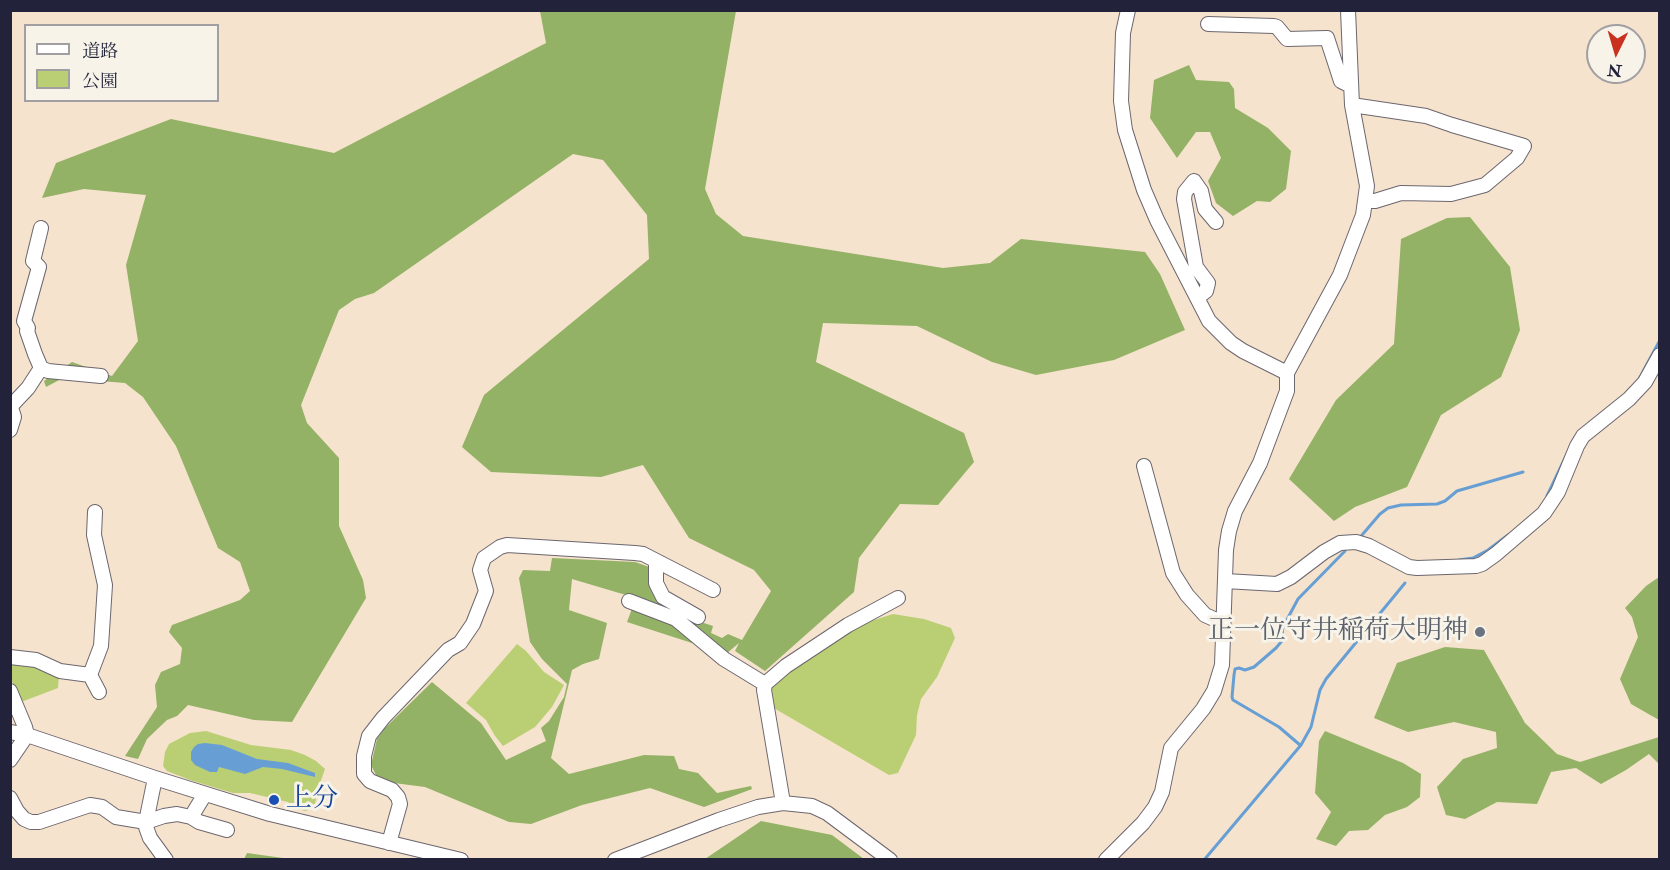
<!DOCTYPE html>
<meta charset="utf-8">
<style>
body{margin:0}
#map{position:relative;width:1670px;height:870px;overflow:hidden;background:#f5e3cd;font-family:"IM FELL Double Pica","Noto Serif JP",serif}
canvas{display:block}
.frame{position:absolute;inset:0;border:12px solid #22223b;pointer-events:none}
.legend{position:absolute;left:24px;top:24px;width:195px;height:78px;box-sizing:border-box;background:#f7f3e8;border:2px solid #a29fa3;margin:0;padding:8px 10px;list-style:none;font-size:18px;color:#22223b}
.legend li{display:flex;align-items:center;gap:12px;height:30px}
.legend b{width:30px;border:2px solid #a29fa3}
.north{position:absolute;left:1586px;top:24px;width:60px;height:60px;box-sizing:border-box;background:#f7f3e8;border:2px solid #a29fa3;border-radius:50%;rotate:185deg;font-size:16px;font-weight:700;line-height:24px;text-align:center;color:#22223b}
.north::after{content:'';display:block;margin:auto;width:21px;height:27px;background:#c8321e;clip-path:polygon(50% 0,100% 100%,50% 72%,0 100%)}
</style>
<div id="map">
<canvas width="1670" height="870"></canvas>
<div class="frame"></div>
<ul class="legend">
<li><b style="height:8px;background:#fff"></b>道路</li>
<li><b style="height:16px;background:#bacf73"></b>公園</li>
</ul>
<div class="north">N</div>
</div>
<script>
const c = document.querySelector('canvas').getContext('2d');
c.lineJoin = 'round';
function fill(path, color) { c.fillStyle = color; c.fill(path, 'evenodd'); }
const toPath = rows => new Path2D(rows.map(r => 'M' + r).join(''));
function trace(path, color, width, dash) { c.strokeStyle = color; c.lineWidth = width; c.lineCap = dash ? 'butt' : 'round'; c.setLineDash(dash || []); c.stroke(path); }
function label(font, color, halo, rows, align = 'center') {
  c.font = font + ' "IM FELL Double Pica","Noto Serif JP",serif'; c.lineWidth = 6; c.setLineDash([]); c.textBaseline = 'middle'; c.strokeStyle = halo; c.fillStyle = color; for (const [text, x, y, turn = 0] of rows) {
    c.save(); c.translate(x, y); c.rotate((+turn || 0) * Math.PI / 180); c.textAlign = isNaN(turn) ? turn : align; if (halo) c.strokeText(text, 0, 0); c.fillText(text, 0, 0); c.restore();
  }
}
fill(toPath([
 [893,614,924,619,951,628,955,638,937,677,921,699,917,715,916,735,898,773,889,775,772,707,770,689,779,677,845,633,871,621],
 [517,644,526,651,544,672,564,685,552,707,535,727,503,746,495,736,486,720,466,703],
 [10,659,35,663,59,675,58,688,21,702,11,679],
 [206,731,251,745,291,750,305,755,316,761,325,769,317,792,315,806,306,811,296,809,288,802,250,793,233,793,190,780,167,771,163,766,165,752,169,744,190,733]
]), '#bacf73');
fill(toPath([
 [540,11,736,11,705,189,716,214,743,236,943,268,990,263,1021,239,1145,252,1160,274,1185,330,1114,360,1036,375,992,362,917,326,823,323,816,362,964,433,974,462,938,505,900,504,859,558,854,592,765,671,735,651,739,643,726,654,627,622,636,598,572,579,569,610,607,623,599,659,583,664,572,670,551,758,569,774,644,755,674,756,679,769,698,773,717,793,751,786,752,789,704,807,650,788,582,805,531,824,509,822,425,787,394,783,376,775,371,765,377,739,385,728,432,682,481,723,506,760,546,741,541,728,549,721,564,697,567,684,542,659,530,642,519,578,523,570,550,571,552,558,635,562,652,568,655,583,701,622,713,626,711,633,722,638,728,634,742,640,771,591,754,570,689,538,643,465,601,477,491,472,462,447,484,395,649,259,647,215,603,160,573,154,374,293,355,299,339,310,301,405,307,423,339,458,339,526,363,580,366,598,292,722,254,720,188,705,177,716,167,720,147,739,138,759,125,756,157,707,155,685,161,672,180,664,182,648,169,632,172,625,240,600,250,591,240,562,218,548,176,446,143,397,125,383,63,378,46,387,44,381,72,362,112,376,138,341,126,265,146,195,84,189,42,198,56,163,171,119,334,153,546,43],
 [1189,65,1196,80,1229,82,1234,89,1235,108,1268,128,1291,151,1286,189,1270,202,1257,201,1233,216,1216,203,1208,181,1221,158,1210,132,1196,132,1177,158,1150,118,1154,80],
 [1470,217,1510,267,1520,330,1501,377,1441,415,1407,487,1355,507,1334,521,1289,479,1336,400,1394,344,1401,239,1447,218],
 [1659,577,1659,720,1631,704,1620,679,1638,637,1632,617,1625,608,1646,586],
 [1445,647,1484,650,1525,723,1557,754,1580,762,1659,737,1659,764,1649,754,1626,770,1601,784,1576,768,1551,772,1537,804,1497,802,1465,819,1446,815,1437,787,1463,759,1497,748,1496,732,1454,722,1408,732,1374,718,1397,663],
 [1325,731,1403,763,1421,774,1420,797,1407,807,1385,815,1368,830,1349,831,1336,846,1316,839,1331,812,1315,793,1319,741],
 [761,821,832,835,864,859,705,859],
 [247,853,290,859,244,859]
]), '#93b265');
fill(toPath([
 [205,743,222,745,257,759,288,763,315,773,315,777,282,769,263,767,245,774,219,767,217,772,210,772,195,765,191,760,191,752,194,747,198,744]
]), '#679fd5');
trace(toPath([
 [1638,381,1660,340],
 [1547,496,1575,437],
 [1362,535,1380,514,1388,508,1401,505,1437,504,1445,501,1457,491,1523,472],
 [1459,560,1473,558,1488,550,1508,535],
 [1300,745,1279,727,1233,700,1232,697,1234,675,1235,669,1239,668,1245,670,1254,667,1276,648,1281,642,1283,627,1298,599,1345,551],
 [1204,860,1301,745,1311,727,1320,690,1326,679,1405,583]
]), '#679fd5', 3);
const minor = toPath([
 [1128,10,1123,33,1121,101,1125,130,1144,190,1157,220,1209,321,1231,343,1243,351,1287,373],
 [1208,24,1274,26,1277,27,1287,39,1327,38,1341,81,1351,86],
 [1352,105,1426,116,1452,125,1524,146,1517,158,1485,185,1451,194,1401,193,1375,201,1366,201],
 [1197,298,1206,291,1208,283,1196,267,1184,199,1185,192,1194,181,1201,191,1205,209,1216,222],
 [41,368,48,371,101,376],
 [10,404,14,417,10,430],
 [11,406,28,388,41,368,35,354,27,331,28,328,24,321,39,267,33,261,41,228],
 [1144,466,1173,573,1187,595,1205,615,1223,623],
 [656,561,656,583,663,597,698,617],
 [1225,581,1277,584,1291,577,1324,552,1340,543,1356,542,1369,546,1409,567,1417,568,1476,566,1482,564,1496,554,1544,513,1558,492,1577,446,1583,436,1629,399,1645,382,1660,355],
 [629,601,676,619,724,659,765,684],
 [10,657,36,660,60,671,90,675,101,646,105,585,94,535,95,512],
 [90,675,99,692],
 [10,691,25,727,27,735,10,760],
 [10,732,27,735,155,778,270,814,461,860],
 [155,778,146,822,146,827,150,838,166,860],
 [10,798,17,811,24,819,31,822,39,822,90,805,102,807,116,817,146,822,164,816,177,814,191,817,205,794],
 [783,803,764,690,765,684,786,666,848,625,898,598],
 [191,817,199,822,227,830],
 [389,843,400,804,398,797,392,790,370,781,364,774,364,756,369,736,383,718,448,650,460,643,473,624,486,591,480,570,484,558,500,547,507,545,635,553,643,554,713,590],
 [615,860,719,820,758,807,783,803,812,806,827,813,890,860],
 [1106,860,1143,823,1155,807,1162,792,1171,748,1203,709,1214,691,1222,665,1226,550,1229,531,1235,511,1260,463,1287,391,1287,373,1340,275,1363,215,1367,186,1352,105,1348,10]
]);
trace(minor, '#6c666e', 16);
trace(minor, '#fff', 14);
for (const [x, y, r, color] of [
 [1480,632,6,"#6b7280"],
 [274,800,6,"#1a4fb4"]
]) { const dot = new Path2D(); dot.arc(x, y, r, 0, 2 * Math.PI); c.fillStyle = color; c.fill(dot); trace(dot, '#f7f3e8', 2); }
label('26px', '#5b616d', '#f7f3e8', [
 ["正一位守井稲荷大明神",1468,632]
], 'right');
label('26px', '#164399', '#f7f3e8', [
 ["上分",286,800]
], 'left');
</script>
